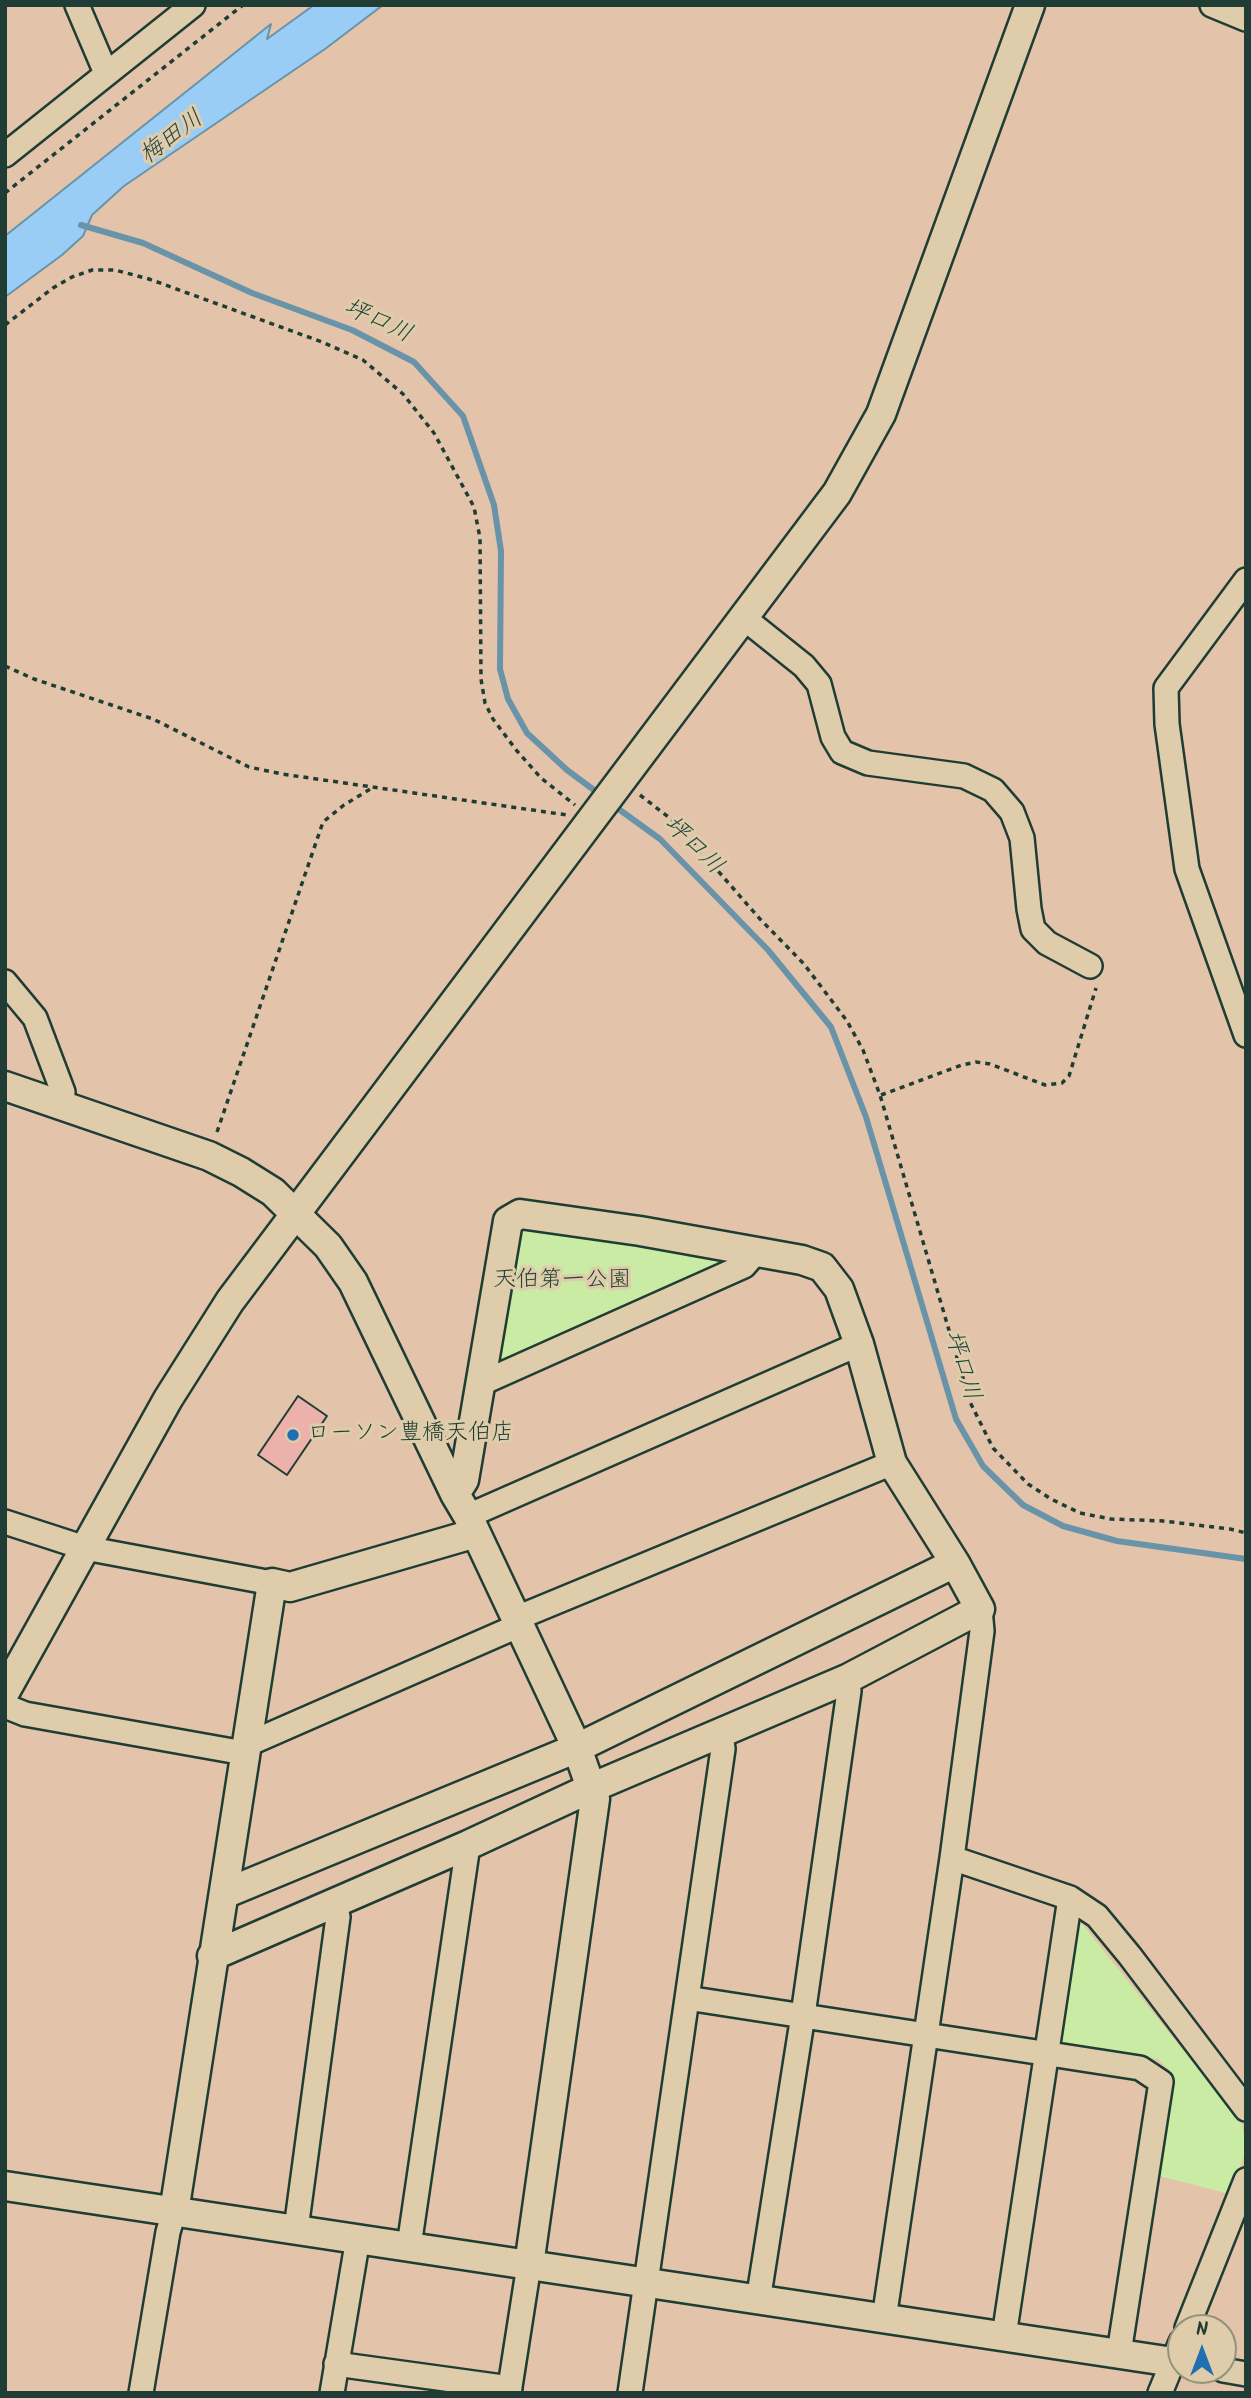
<!DOCTYPE html>
<meta charset="utf-8">
<style>
body{margin:0}
#map{position:relative;width:1251px;height:2398px;overflow:hidden;background:#e3c4aa;font-family:Kalam,sans-serif}
canvas{display:block}
.frame{position:absolute;inset:0;border:7px solid #1f3d34;pointer-events:none}
.north{position:absolute;left:1167px;top:2314px;width:70px;height:70px;box-sizing:border-box;background:#dfccaa;border:2px solid #92937b;border-radius:50%;rotate:0deg;font-size:19px;font-weight:700;line-height:28px;text-align:center;color:#1f3d34}
.north::after{content:'';display:block;margin:auto;width:24px;height:32px;background:#1f6fb2;clip-path:polygon(50% 0,100% 100%,50% 72%,0 100%)}
</style>
<div id="map">
<canvas width="1251" height="2398"></canvas>
<div class="frame"></div>
<div class="north">N</div>
</div>
<script>
const c = document.querySelector('canvas').getContext('2d');
c.lineJoin = 'round';
function fill(path, color) { c.fillStyle = color; c.fill(path, 'evenodd'); }
const toPath = rows => new Path2D(rows.map(r => 'M' + r).join(''));
function trace(path, color, width, dash) { c.strokeStyle = color; c.lineWidth = width; c.lineCap = dash ? 'butt' : 'round'; c.setLineDash(dash || []); c.stroke(path); }
function label(font, color, halo, rows, align = 'center') {
  c.font = font + ' Kalam,"Klee One",sans-serif'; c.lineWidth = 6; c.setLineDash([]); c.textBaseline = 'middle'; c.strokeStyle = halo; c.fillStyle = color; for (const [text, x, y, turn = 0] of rows) {
    c.save(); c.translate(x, y); c.rotate((+turn || 0) * Math.PI / 180); c.textAlign = isNaN(turn) ? turn : align; if (halo) c.strokeText(text, 0, 0); c.fillText(text, 0, 0); c.restore();
  }
}
fill(toPath([
 [519,1227,731,1260,499,1363],
 [1079,1920,1242,2124,1246,2151,1230,2194,1159,2176,1172,2073,1158,2059,1058,2043]
]), '#caeba3');
const water = toPath([
 [314,5,383,5,325,49,124,186,92,215,83,236,62,255,5,297,5,236,271,24,267,39,314,5]
]);
fill(water, '#99cdf6');
trace(water, '#6893a8', 2);
trace(toPath([
 [81,225,143,243,252,293,352,330,414,362,463,416,494,505,501,551,500,669,508,699,527,733,567,770,602,796],
 [613,805,660,839,768,950,831,1027,866,1117,956,1419,983,1466,1023,1505,1063,1526,1117,1541,1246,1559]
]), '#6893a8', 6);
const building = toPath([
 [298,1396,327,1416,287,1475,258,1455,298,1396]
]);
fill(building, '#ecb1aa');
trace(building, '#1f3d34', 2);
const minor = toPath([
 [77,5,106,73],
 [1212,5,1246,19],
 [5,155,193,5],
 [1246,580,1166,688,1167,724,1187,869,1246,1035],
 [744,618,804,666,819,684,833,737,842,752,868,763,964,776,993,790,1012,812,1022,838,1029,909,1033,929,1047,943,1090,966],
 [5,982,35,1018,63,1092,62,1106],
 [482,1383,744,1266,757,1251],
 [468,1516,859,1344],
 [5,1522,85,1548,272,1583],
 [517,1618,892,1463],
 [5,1706,25,1714,244,1753],
 [246,1745,520,1625],
 [952,1858,1070,1898,1097,1916,1130,1956,1246,2109],
 [687,1998,1140,2068,1161,2082,1119,2353],
 [296,2229,338,1917,335,1903],
 [409,2246,468,1845],
 [758,2301,803,2015,849,1691,847,1679],
 [884,2319,952,1858,982,1631,980,1609],
 [1187,2328,1246,2180],
 [1004,2336,1070,1898],
 [336,2364,510,2388],
 [1223,2370,1246,2374],
 [141,2393,168,2232,174,2212],
 [332,2393,358,2238],
 [509,2393,529,2265],
 [630,2393,723,1749,721,1733],
 [1160,2393,1181,2342]
]);
const tertiary = toPath([
 [5,1086,209,1156,241,1172,273,1192,328,1246,353,1282,455,1494,468,1516,577,1748,595,1799,529,2265,5,2186],
 [5,1692,168,1399,230,1301,837,493,881,414,1030,5],
 [224,1894,577,1748,955,1563],
 [212,1956,468,1845,591,1788,847,1679,980,1609,955,1563,892,1463,859,1344,839,1289,822,1267,802,1260,640,1231,520,1214,508,1221,464,1480,455,1494],
 [174,2212,272,1583,290,1587,476,1533],
 [529,2265,1173,2362]
]);
trace(minor, '#1f3d34', 28);
trace(tertiary, '#1f3d34', 33);
trace(toPath([
 [5,193,243,5],
 [5,325,53,288,72,277,92,270,115,270,149,279,322,342,363,360,403,394,434,433,474,507,480,538,481,679,485,703,493,719,517,751,541,778,575,805],
 [5,666,34,679,153,719,249,767,282,774,567,815],
 [640,795,676,823,760,919,804,964,847,1021,863,1050,880,1095,970,1402,993,1448,1028,1484,1051,1499,1080,1513,1111,1519,1163,1521,1230,1529,1246,1533],
 [881,1095,962,1065,976,1062,990,1064,1045,1085,1062,1083,1069,1076,1096,988],
 [217,1132,323,822,344,805,372,788]
]), '#1f3d34', 3.5, [5, 5]);
trace(minor, '#dfccaa', 23);
trace(tertiary, '#dfccaa', 28);
for (const [x, y, r, color] of [
 [293,1435,7,"#1f6fb2"]
]) { const dot = new Path2D(); dot.arc(x, y, r, 0, 2 * Math.PI); c.fillStyle = color; c.fill(dot); trace(dot, '#dfccaa', 2.5); }
label('23px', '#28463a', '#dfccaa', [
 ["天伯第一公園",562,1282]
]);
label('23px', '#1f3d34', '#dfccaa', [
 ["ローソン豊橋天伯店",307,1435]
], 'left');
label('italic 24px', '#25443e', '#dfccaa', [
 ["梅田川",173,139,-37],
 ["坪口川",377,323,25],
 ["坪口川",692,847,44],
 ["坪口川",960,1366,73]
]);
</script>
